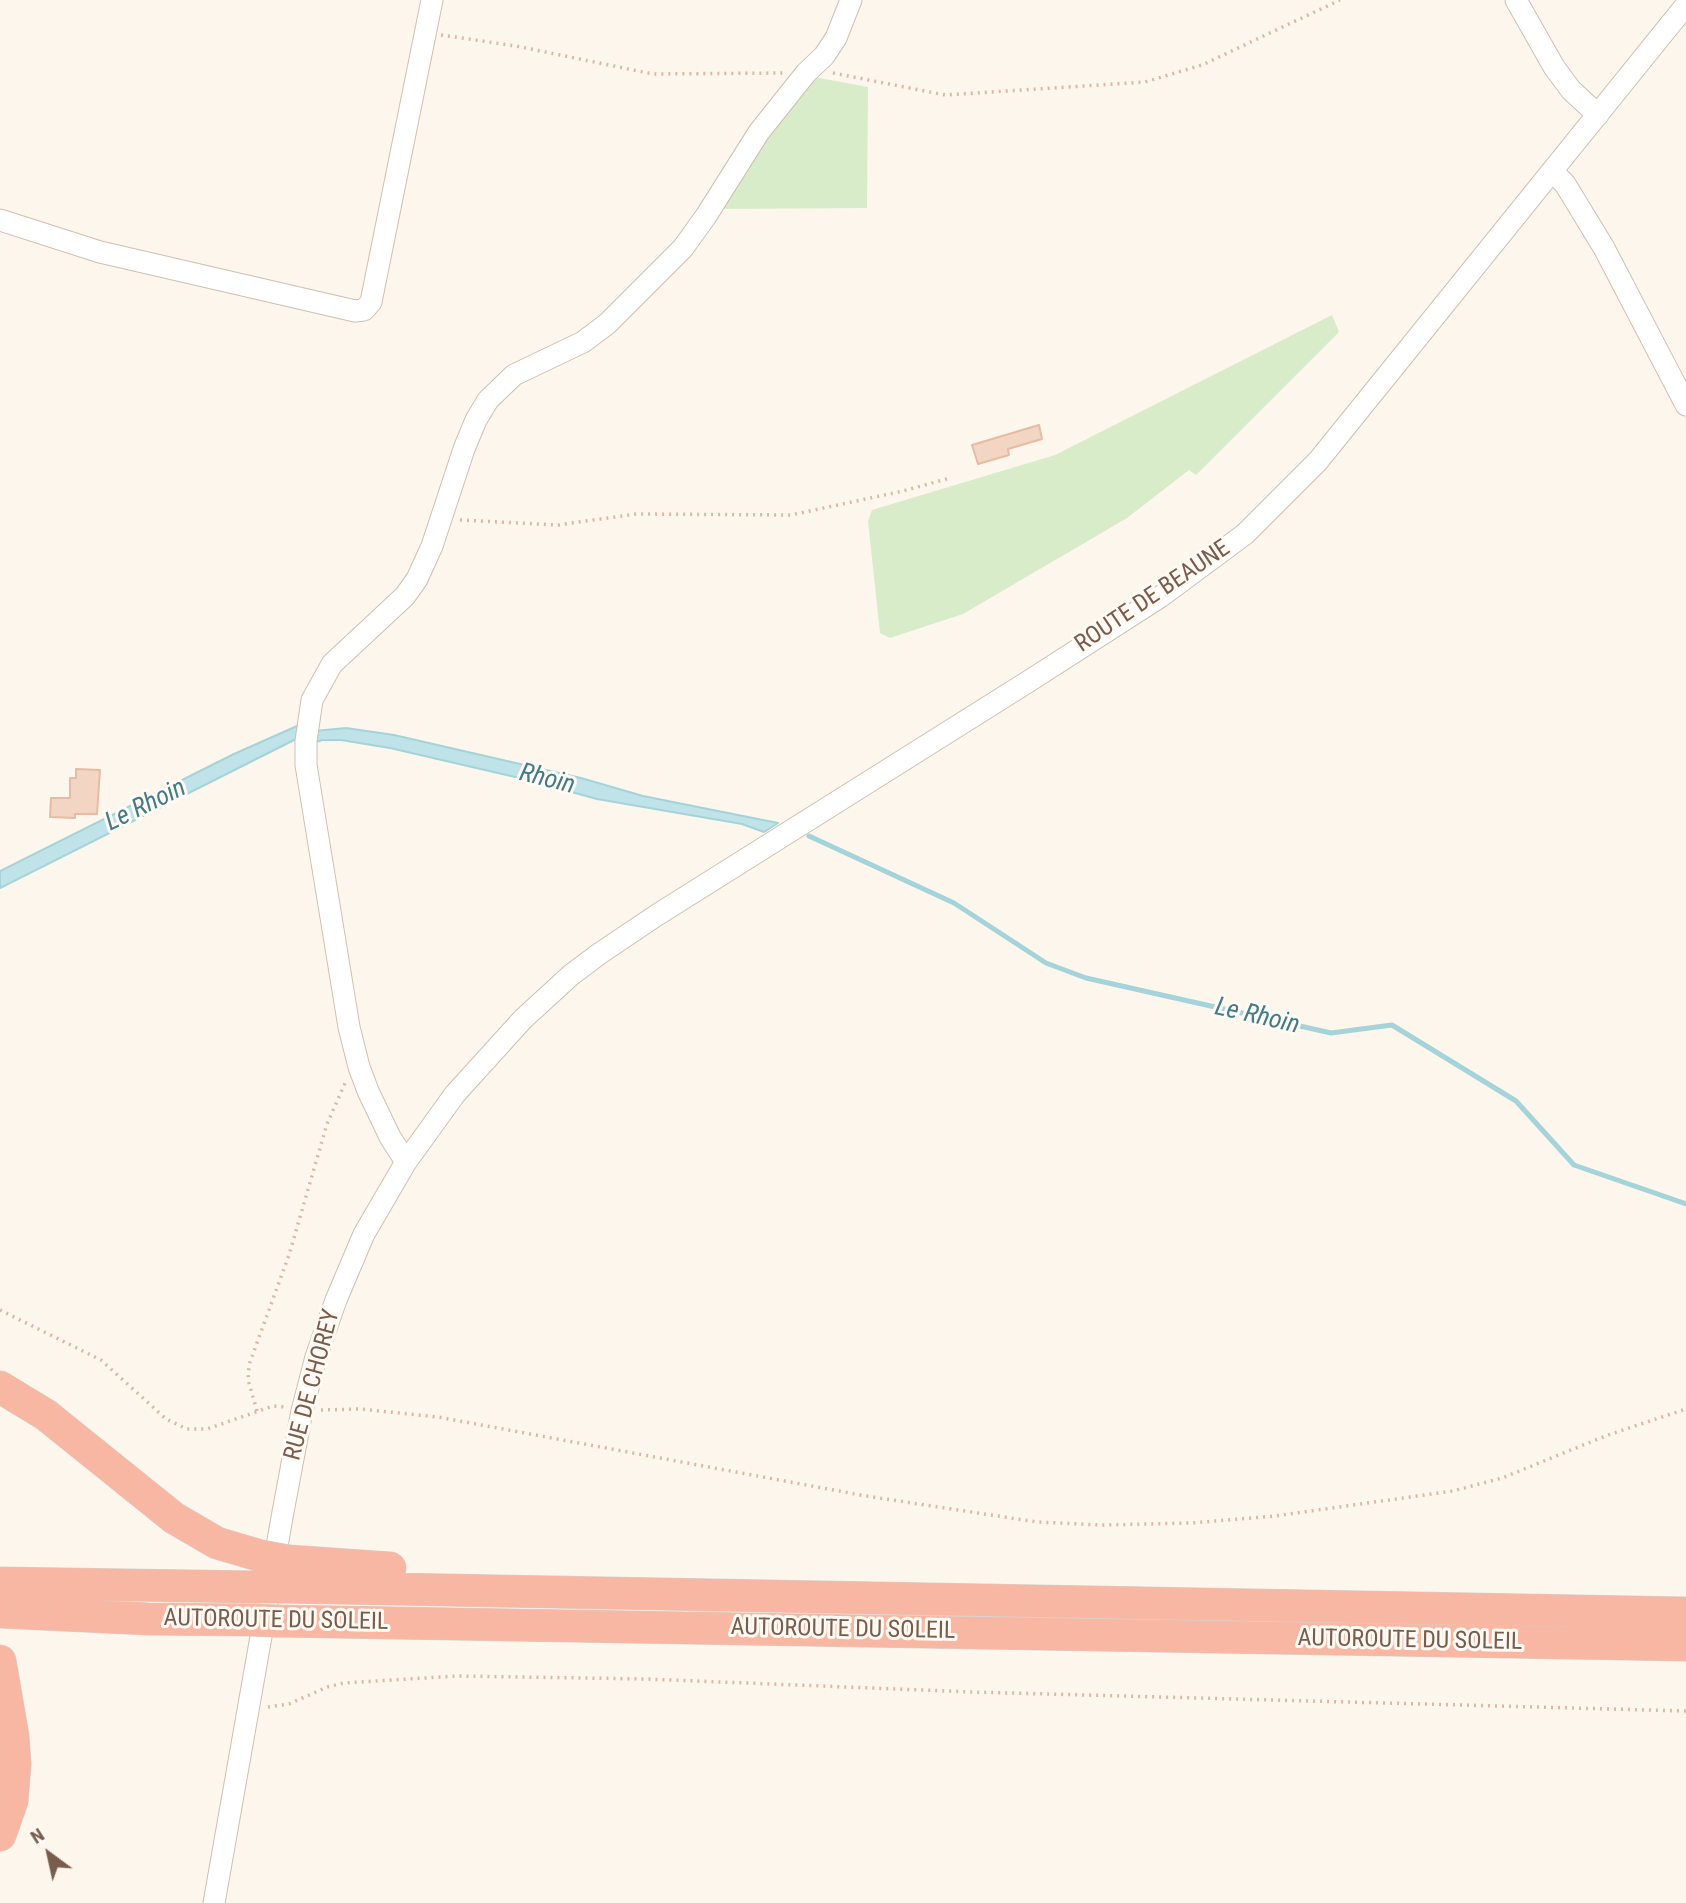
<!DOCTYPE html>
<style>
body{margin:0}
#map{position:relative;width:1686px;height:1903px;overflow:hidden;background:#fdf6ec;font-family:"Roboto Condensed",sans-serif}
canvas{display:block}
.north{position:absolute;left:14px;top:1819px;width:70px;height:70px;-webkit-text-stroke:5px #fffaf3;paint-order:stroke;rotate:327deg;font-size:19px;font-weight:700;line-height:28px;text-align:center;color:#7a5c4d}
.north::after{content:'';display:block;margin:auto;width:24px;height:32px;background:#7a5c4d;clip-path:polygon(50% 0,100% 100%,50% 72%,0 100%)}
</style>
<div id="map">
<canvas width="1686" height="1903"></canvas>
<div class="north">N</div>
</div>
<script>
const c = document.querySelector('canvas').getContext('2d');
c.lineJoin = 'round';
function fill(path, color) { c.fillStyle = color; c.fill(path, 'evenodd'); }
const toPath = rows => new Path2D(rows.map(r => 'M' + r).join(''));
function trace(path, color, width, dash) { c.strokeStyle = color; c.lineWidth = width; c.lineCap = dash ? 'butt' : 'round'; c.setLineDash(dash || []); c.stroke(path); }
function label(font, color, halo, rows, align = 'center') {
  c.font = font + ' "Roboto Condensed",sans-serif'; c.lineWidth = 6; c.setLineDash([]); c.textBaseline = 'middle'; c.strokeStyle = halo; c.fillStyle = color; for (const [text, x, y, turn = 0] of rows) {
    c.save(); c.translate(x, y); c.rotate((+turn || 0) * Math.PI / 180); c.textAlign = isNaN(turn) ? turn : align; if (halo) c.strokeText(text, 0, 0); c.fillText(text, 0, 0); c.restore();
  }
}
fill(toPath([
 [814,77,868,87,867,208,713,209],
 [1332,315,1339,332,1196,475,1189,470,1127,518,963,614,890,638,880,633,868,521,872,510,1055,455]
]), '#d8ecc9');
const water = toPath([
 [297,726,298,738,0,888,0,871,234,754,297,726],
 [346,728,394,735,581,778,643,796,778,823,764,832,742,824,597,799,528,780,390,748,341,740,322,740,314,743,314,731,346,728]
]);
fill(water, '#bfe3e8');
trace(water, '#a5d3da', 2);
trace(toPath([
 [809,836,954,903,1046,963,1086,978,1331,1033,1392,1025,1516,1101,1574,1165,1686,1204]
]), '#a5d3da', 5);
const building = toPath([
 [1039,425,1042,439,1008,449,1009,455,978,464,972,445,1039,425],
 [76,769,100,770,97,814,75,814,75,818,50,817,51,798,70,798,70,778,76,778,76,769]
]);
fill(building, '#f3d5c3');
trace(building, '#e6bba3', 2);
const minor = toPath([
 [1516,0,1554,67,1571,90,1598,115],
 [1552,171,1565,184,1604,248,1686,405],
 [0,220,100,252,355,311,364,310,371,302,432,0],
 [406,1162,390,1137,368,1091,359,1067,349,1027,306,765,306,741,312,700,332,664,405,596,417,579,432,546,464,449,476,420,488,400,514,375,583,342,607,324,683,248,706,216,759,132,806,73,824,56,836,38,851,0],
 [214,1903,283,1512,302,1411,316,1357,336,1300,364,1234,406,1162,455,1094,523,1019,571,975,599,954,657,915,1026,683,1160,597,1245,534,1318,461,1686,5]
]);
const highway = toPath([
 [0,1387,46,1415,174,1518,217,1543,261,1556],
 [288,1561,390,1568],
 [0,1583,256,1587],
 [283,1587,1686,1613],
 [0,1612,148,1619,250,1620],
 [278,1621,1686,1645],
 [0,1661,13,1736,15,1764,12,1801,0,1835]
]);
trace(minor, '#d1beb0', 23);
trace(highway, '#dad1cd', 33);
trace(toPath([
 [441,35,516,46,653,74,783,73],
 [833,73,945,95,1145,82,1202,65,1340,0],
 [460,520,558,525,636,514,791,515,903,491,950,478],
 [0,1310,101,1360,166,1419,187,1429,207,1429,273,1406,286,1407],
 [321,1410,360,1409,438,1417,866,1496,1037,1522,1101,1525,1191,1523,1275,1516,1453,1491,1502,1478,1608,1435,1686,1409],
 [257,1411,249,1383,248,1374,250,1362,289,1255,327,1124,346,1081],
 [268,1707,289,1704,327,1687,344,1683,457,1676,646,1679,972,1692,1686,1711]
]), '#d9b8a5', 3.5, [2, 5]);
trace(minor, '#fff', 21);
trace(highway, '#f7b7a3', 32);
const highwayBridge = toPath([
 [261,1556,288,1561],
 [256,1587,283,1587],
 [250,1620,278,1621]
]);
trace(highwayBridge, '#dad1cd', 33, []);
trace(highwayBridge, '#f7b7a3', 32);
label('24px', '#7a5c4d', '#fffaf3', [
 ["ROUTE DE BEAUNE",1153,597,-34],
 ["RUE DE CHOREY",313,1385,-75],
 ["AUTOROUTE DU SOLEIL",276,1621,1],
 ["AUTOROUTE DU SOLEIL",843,1630,1],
 ["AUTOROUTE DU SOLEIL",1410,1641,1]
]);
label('italic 26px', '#437c86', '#fffaf3', [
 ["Rhoin",547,780,14],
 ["Le Rhoin",146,806,-26],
 ["Le Rhoin",1257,1017,13]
]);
</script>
